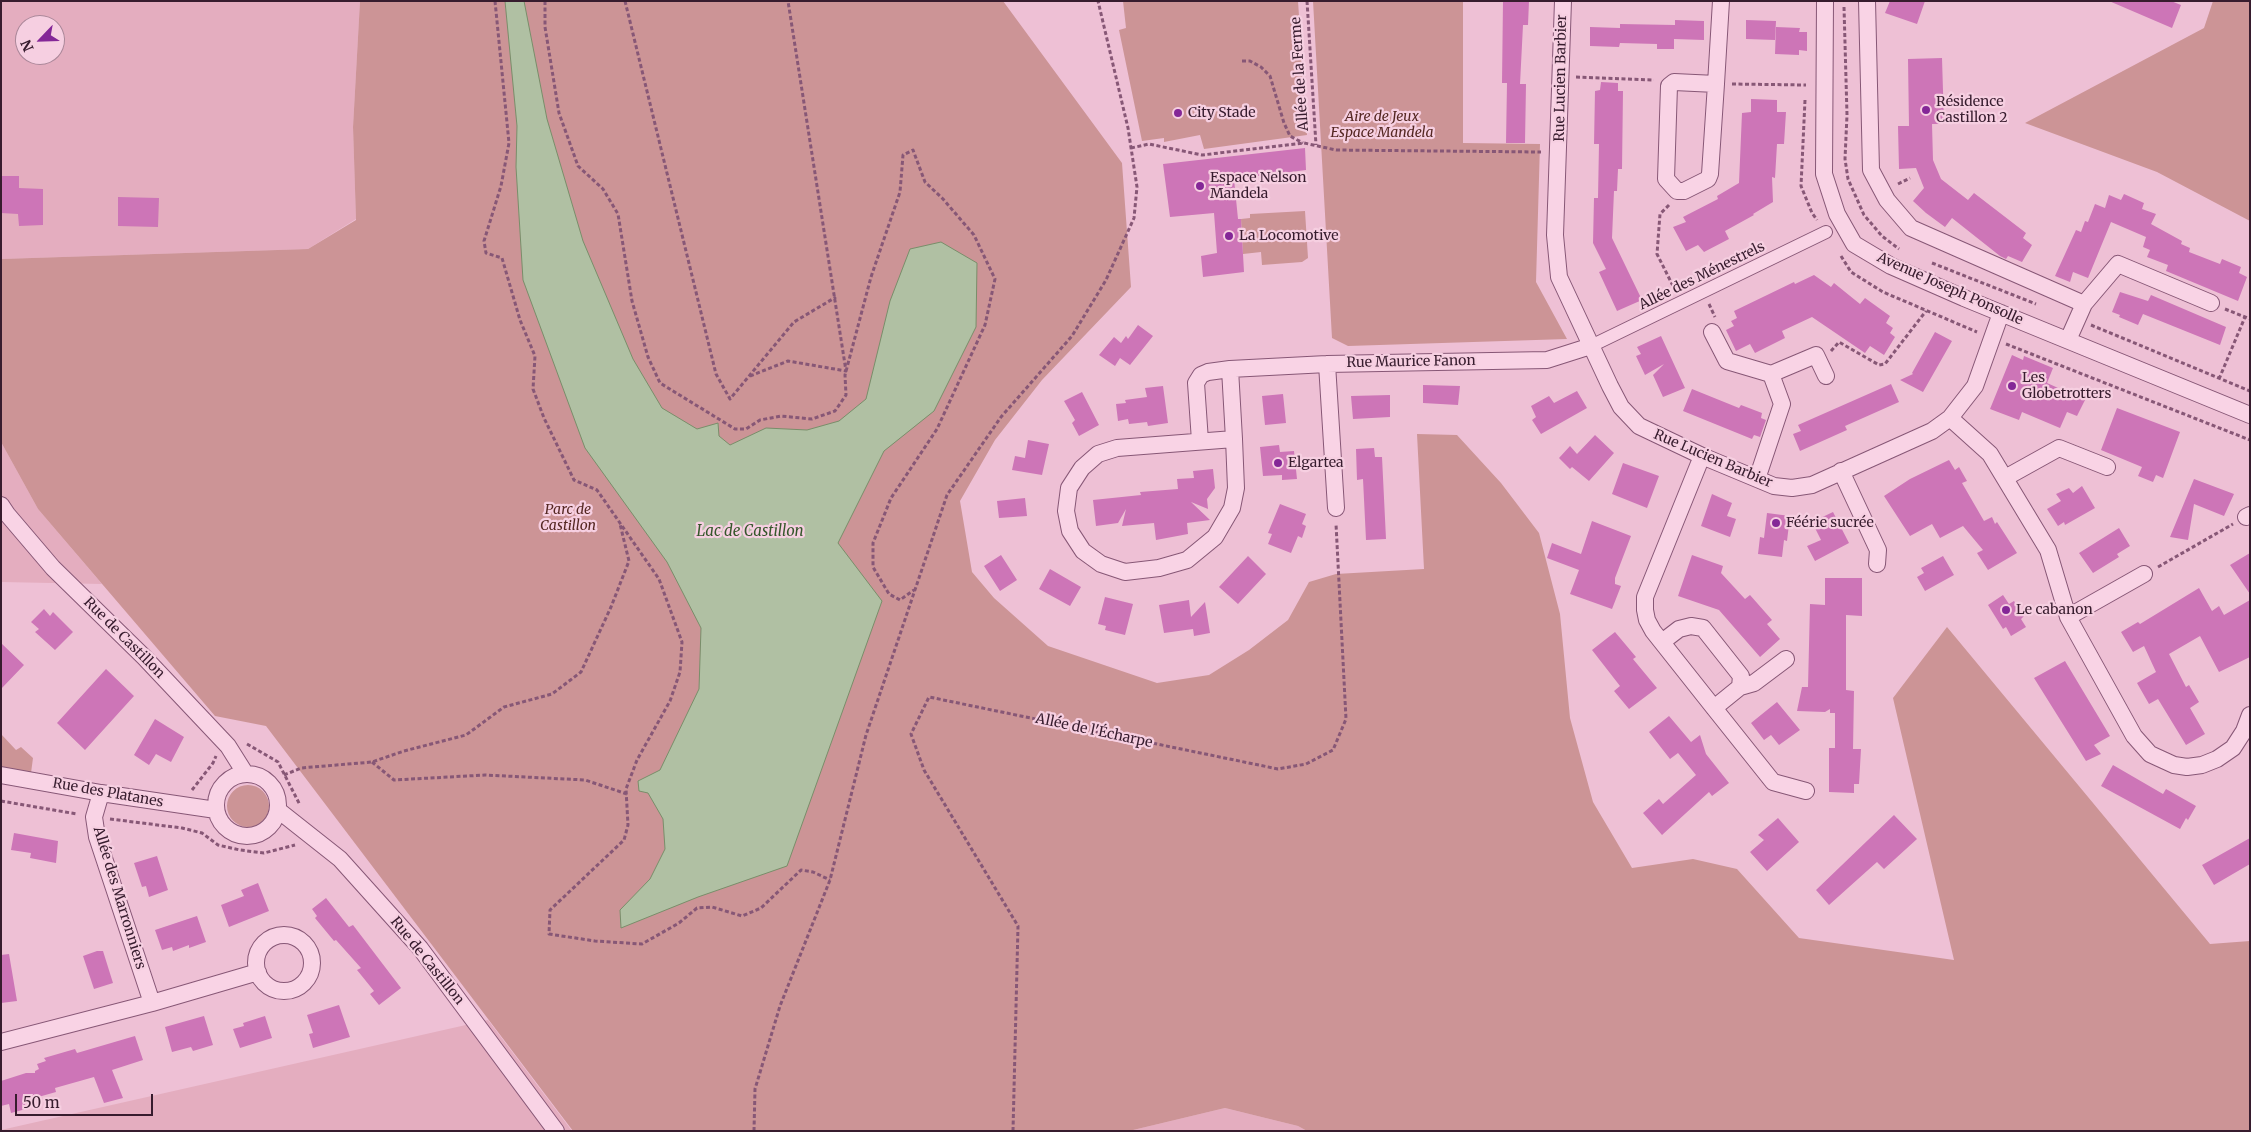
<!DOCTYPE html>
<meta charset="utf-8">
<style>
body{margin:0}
#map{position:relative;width:2251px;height:1132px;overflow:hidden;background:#eec0d5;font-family:Merriweather,serif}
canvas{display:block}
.frame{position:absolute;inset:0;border:2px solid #371c2e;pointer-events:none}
.north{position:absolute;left:15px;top:15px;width:50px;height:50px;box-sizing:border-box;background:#f6cfe1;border:1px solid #aa8799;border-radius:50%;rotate:246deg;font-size:14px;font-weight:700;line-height:20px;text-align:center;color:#371c2e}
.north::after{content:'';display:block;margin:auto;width:18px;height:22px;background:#842797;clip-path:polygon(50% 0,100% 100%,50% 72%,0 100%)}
.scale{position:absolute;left:15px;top:1094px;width:138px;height:22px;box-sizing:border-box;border:2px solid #371c2e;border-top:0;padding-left:6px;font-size:15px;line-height:18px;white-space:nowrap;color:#371c2e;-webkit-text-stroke:4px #f6cfe1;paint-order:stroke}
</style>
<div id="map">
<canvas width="2251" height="1132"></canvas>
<div class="frame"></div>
<div class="north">N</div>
<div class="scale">50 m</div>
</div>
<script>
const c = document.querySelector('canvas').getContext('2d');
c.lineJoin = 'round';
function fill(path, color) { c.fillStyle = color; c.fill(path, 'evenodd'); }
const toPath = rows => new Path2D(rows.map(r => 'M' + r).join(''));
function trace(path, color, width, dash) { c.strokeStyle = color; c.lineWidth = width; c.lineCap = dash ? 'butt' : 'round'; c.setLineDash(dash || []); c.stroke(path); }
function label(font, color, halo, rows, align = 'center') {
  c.font = font + ' Merriweather,serif'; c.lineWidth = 4.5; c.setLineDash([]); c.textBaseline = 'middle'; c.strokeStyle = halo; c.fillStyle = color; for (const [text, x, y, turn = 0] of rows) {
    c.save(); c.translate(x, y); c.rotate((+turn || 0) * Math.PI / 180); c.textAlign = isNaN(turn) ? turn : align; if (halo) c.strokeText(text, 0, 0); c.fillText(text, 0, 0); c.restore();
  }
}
fill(toPath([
 [1,1,360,1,353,127,356,219,308,249,1,259],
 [25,25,55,25,55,55,25,55],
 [1,442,38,509,102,584,1,582],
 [488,1020,572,1131,1,1131,1,1130],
 [1225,1108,1298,1126,1307,1131,1129,1131]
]), '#e4adbf');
fill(toPath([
 [360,1,1003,1,1122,163,1131,287,1042,380,995,440,960,501,972,572,994,598,1048,646,1157,683,1209,675,1249,650,1288,620,1309,582,1336,574,1424,569,1417,434,1457,435,1501,483,1539,533,1560,614,1570,718,1593,802,1632,868,1693,859,1737,869,1799,938,1954,960,1893,698,1947,627,2210,944,2250,941,2250,1131,1307,1131,1298,1126,1225,1108,1129,1131,573,1131,266,726,215,716,38,509,1,442,1,259,308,249,356,220,353,127],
 [1123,1,1298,1,1307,135,1204,149,1200,135,1164,142,1164,138,1142,141,1119,30,1126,28],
 [1313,1,1463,1,1463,143,1540,144,1536,282,1567,339,1348,346,1332,338],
 [2213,1,2250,1,2250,221,2157,172,2025,123,2204,28],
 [1305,211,1308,258,1302,262,1262,265,1261,252,1243,254,1241,219,1250,218,1250,214],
 [1,734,16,750,21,747,33,758,31,773,1,767],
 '227 806a21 21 0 1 1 42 0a21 21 0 1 1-42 0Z'
]), '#cc9496');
const water = toPath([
 [505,1,524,1,547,119,583,241,633,359,662,408,697,429,718,423,719,436,730,445,766,428,807,430,839,421,866,399,890,301,910,249,941,242,977,263,976,327,934,411,884,451,838,543,882,601,787,866,698,897,621,928,620,910,650,879,665,849,663,819,648,793,639,791,638,781,660,770,699,689,701,628,667,562,585,448,523,280,516,167,517,126,505,1]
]);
fill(water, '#b0c0a3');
trace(water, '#798e6a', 1);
fill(toPath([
 [1503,1,1529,1,1528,25,1523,25,1520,84,1526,84,1525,143,1506,143,1507,83,1502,83],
 [1890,1,1925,1,1917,24,1885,13],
 [2109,1,2171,1,2181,5,2172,28],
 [1675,20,1704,21,1704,40,1674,39,1674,49,1657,49,1657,44,1620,43,1619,47,1590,46,1590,27,1620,28,1620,24,1675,25],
 [1746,20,1776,21,1775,40,1746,39],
 [1776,27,1800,28,1799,32,1807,32,1807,51,1799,50,1799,55,1775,54],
 [1942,58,1944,124,1932,124,1933,160,1941,179,1968,200,1974,193,2026,233,2023,238,2032,245,2022,262,2008,256,2006,259,2000,256,1952,218,1945,227,1926,213,1913,201,1924,188,1916,168,1899,169,1898,126,1909,126,1908,59],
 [1601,82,1618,83,1618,91,1623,91,1622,169,1618,169,1617,191,1614,191,1612,238,1642,300,1617,311,1599,272,1606,269,1593,243,1594,198,1598,198,1599,144,1594,144,1595,91,1600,90],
 [1751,99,1777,100,1777,112,1786,112,1784,144,1777,144,1775,178,1772,177,1773,202,1753,214,1754,215,1725,231,1729,239,1704,252,1698,245,1686,251,1673,227,1686,222,1683,217,1718,199,1717,196,1739,183,1742,113,1751,112],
 [1305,148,1306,170,1234,179,1238,219,1241,219,1244,272,1203,277,1201,256,1217,253,1214,213,1170,217,1163,164],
 [1,176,19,176,19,188,43,189,43,225,19,226,18,214,1,213],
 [2124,194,2144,203,2142,209,2156,214,2151,224,2182,241,2181,244,2190,248,2189,252,2220,264,2222,259,2241,267,2239,273,2247,277,2238,301,2166,271,2168,265,2147,257,2150,250,2143,247,2146,237,2111,222,2088,278,2073,272,2070,282,2055,276,2076,230,2081,232,2085,221,2088,222,2095,204,2105,208,2109,195,2121,200],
 [118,197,159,198,158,227,118,226],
 [1814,275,1831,287,1834,283,1860,304,1865,298,1890,316,1886,323,1893,328,1890,333,1895,337,1884,355,1870,346,1865,353,1812,317,1782,331,1785,338,1755,353,1750,344,1736,351,1726,330,1734,326,1731,321,1737,318,1734,311,1794,282,1795,284],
 [2120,292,2148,301,2151,295,2226,327,2220,345,2143,314,2138,325,2119,317,2120,315,2112,312],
 [1138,325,1153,336,1130,365,1120,358,1115,366,1099,355,1114,337,1121,343,1126,336,1128,339],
 [1935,332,1952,341,1923,392,1900,380,1913,374,1912,373],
 [1661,336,1685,388,1663,397,1653,375,1664,364,1645,375,1636,356,1641,354,1637,347],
 [2012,355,2023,360,2024,356,2053,368,2047,383,2085,400,2077,416,2067,412,2060,428,2022,412,2019,420,1990,409],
 [1891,384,1899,402,1845,426,1847,430,1800,451,1793,434,1801,431,1798,425],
 [1423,385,1460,386,1458,405,1423,403],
 [1163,386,1168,423,1148,426,1147,422,1129,424,1128,419,1118,421,1116,404,1126,403,1125,400,1147,397,1145,388],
 [1692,389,1739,408,1741,405,1762,413,1761,418,1766,420,1760,437,1754,435,1752,439,1683,411],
 [1577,391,1587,408,1541,434,1532,420,1536,417,1531,406,1549,396,1554,403],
 [1082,392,1099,425,1079,436,1072,423,1075,420,1064,401],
 [1283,394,1286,423,1265,425,1262,396],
 [1390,395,1390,417,1353,419,1351,396],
 [2117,408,2180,432,2163,478,2156,475,2153,482,2138,476,2142,467,2101,450],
 [1595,435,1614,453,1589,481,1572,467,1570,469,1559,458,1570,446,1577,454],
 [1028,440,1049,444,1042,475,1012,470,1015,456,1025,458],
 [1279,445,1280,452,1294,451,1297,479,1282,480,1282,475,1263,476,1260,447],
 [1374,448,1375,457,1382,457,1386,539,1366,540,1363,479,1357,480,1356,449],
 [1949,460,1955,470,1959,467,1967,481,1962,483,1984,521,1992,517,1995,524,1997,522,2017,553,1988,570,1977,553,1983,550,1963,526,1940,538,1932,524,1910,536,1884,496,1910,479],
 [1623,463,1659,476,1647,508,1612,494],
 [1213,469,1215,488,1207,499,1208,509,1191,502,1210,520,1187,523,1188,534,1156,540,1154,523,1122,526,1126,509,1118,523,1096,526,1093,500,1141,495,1140,492,1178,489,1177,479,1194,478,1193,471],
 [2194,479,2234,494,2224,516,2194,504,2188,540,2170,537],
 [2082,486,2095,508,2065,525,2064,522,2058,526,2047,509,2061,501,2056,494,2069,488,2073,493],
 [1712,494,1732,503,1727,516,1736,519,1730,537,1701,526],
 [1025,498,1027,516,999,518,997,501],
 [1280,504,1306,514,1302,524,1306,526,1302,538,1298,536,1291,553,1268,544,1272,534,1268,533],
 [1833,512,1849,543,1815,561,1807,546,1821,540,1812,522],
 [1767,513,1790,516,1787,541,1784,540,1782,557,1758,554,1760,537,1764,538],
 [1592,521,1631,536,1615,578,1615,584,1621,586,1612,609,1570,594,1579,570,1547,558,1552,543,1581,554],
 [2119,528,2130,546,2117,554,2119,557,2093,573,2079,553],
 [2250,553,2250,594,2230,565],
 [1001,555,1017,580,1000,591,984,566],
 [1692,555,1723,566,1721,573,1745,599,1750,595,1772,620,1767,624,1780,639,1760,657,1719,610,1678,596],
 [1248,556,1266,574,1238,604,1219,587],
 [1943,556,1954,575,1925,591,1917,577,1924,573,1921,568],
 [1050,569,1081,587,1070,606,1039,589],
 [1825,578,1862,578,1862,616,1846,615,1846,690,1854,691,1853,749,1861,749,1859,784,1854,784,1854,793,1829,792,1829,748,1835,748,1835,713,1830,713,1830,709,1825,712,1797,711,1802,687,1808,687,1810,604,1825,605],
 [2199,588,2212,611,2219,606,2224,615,2250,600,2250,657,2219,672,2200,636,2169,654,2186,687,2189,685,2199,702,2190,708,2205,734,2186,745,2158,699,2149,704,2137,683,2156,672,2144,646,2133,652,2121,632,2138,622,2140,624],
 [2003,595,2009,604,2014,601,2024,616,2021,619,2026,627,2011,636,2006,627,2003,629,1988,605],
 [1105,597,1133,604,1125,635,1105,630,1106,626,1098,624],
 [1189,600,1191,617,1205,602,1210,633,1194,636,1193,629,1164,633,1159,605],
 [44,609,50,616,53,612,73,632,55,650,35,632,39,629,31,622],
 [1615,632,1636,657,1633,659,1657,688,1629,709,1614,691,1620,686,1592,650],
 [1,643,24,665,1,689],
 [2065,661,2110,736,2094,745,2101,754,2086,761,2034,678],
 [106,669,134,696,85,750,57,723],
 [1777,702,1800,730,1779,745,1771,735,1764,740,1751,723],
 [1669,716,1691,742,1700,735,1706,754,1729,783,1712,796,1709,792,1662,835,1643,813,1659,799,1663,804,1696,775,1678,753,1670,759,1649,732],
 [155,719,184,737,171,762,156,754,149,765,134,755],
 [2113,765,2163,794,2166,789,2196,806,2188,820,2186,818,2180,829,2101,786],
 [1894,815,1917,839,1884,869,1877,862,1829,905,1816,890],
 [1778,818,1799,842,1767,871,1750,852,1764,840,1758,835],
 [14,833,58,841,56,863,30,858,31,853,11,850],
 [2250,838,2250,864,2214,885,2202,865],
 [157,856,168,890,149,897,146,886,142,887,134,863],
 [258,883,269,911,229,927,221,905,244,896,241,890],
 [326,898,349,927,353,925,401,988,379,1005,370,994,374,991,357,970,361,968,336,940,334,941,315,918,317,916,312,909],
 [197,916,206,942,189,948,189,945,173,951,172,947,162,950,155,930],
 [97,951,103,951,113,983,94,989,83,956],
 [9,954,17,1001,1,1003,1,955],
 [339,1005,350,1037,313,1048,309,1034,313,1033,307,1015],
 [204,1016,213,1045,193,1051,191,1047,172,1052,165,1027],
 [265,1016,272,1038,240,1048,233,1029,244,1026,243,1023],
 [135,1036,143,1060,112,1070,123,1098,104,1103,94,1077,55,1088,56,1092,24,1101,26,1109,11,1113,9,1104,1,1106,1,1081,26,1073,35,1073,35,1071,39,1069,37,1064,46,1061,44,1058,75,1049,77,1053]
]), '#cd75b7');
const pedestrian = toPath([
 [1591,346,1826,232]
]);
const minor = toPath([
 [1563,1,1555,235,1559,277,1610,386,1621,407,1639,426,1702,456,1774,486,1792,488,1812,485,1932,431,1950,418,1975,386,2001,313],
 [1825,1,1824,174,1837,214,1854,244,1891,266,1964,298,2250,415],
 [1867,1,1871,170,1887,200,1911,228,2084,304],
 [1716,84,1674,82,1669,86,1666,179,1677,191,1684,191,1708,179,1710,174,1716,84,1721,1],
 [1712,332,1727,361,1771,374,1816,355,1826,376],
 [2068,340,2084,304,2118,264,2211,303],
 [1327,364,1336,508],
 [1230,369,1327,364,1547,360,1591,346],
 [1950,418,1990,454,2048,550,2068,617,2134,736,2150,754,2174,765,2187,767,2202,765,2217,759,2233,748,2244,731,2250,715],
 [1200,441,1196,383,1201,375,1208,372,1230,369,1234,439,1236,488,1232,508,1215,537,1187,560,1159,568,1125,572,1101,564,1083,551,1070,531,1066,511,1069,488,1082,468,1098,454,1117,448,1234,439],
 [1841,471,1878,550,1877,564],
 [2005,478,2059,448,2107,467],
 [1757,479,1782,404,1771,374],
 [1,505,7,514,53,568,144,657,228,746,245,773],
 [2246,517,2250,515],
 [2068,617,2144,574],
 [1662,642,1679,629,1691,626,1703,628,1741,676,1740,687,1714,708,1653,631,1647,620,1645,610,1645,597,1702,456],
 [1740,687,1754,683,1786,659],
 [1714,708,1773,782,1806,791],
 '216 805a31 31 0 1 1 62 0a31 31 0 1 1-62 0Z',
 [1,775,101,793,216,810],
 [101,793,94,817,97,837,152,1003],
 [278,810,340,859,420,948,556,1131],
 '256 963a28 28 0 1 1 56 0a28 28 0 1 1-56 0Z',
 [1,1042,152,1003,258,972]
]);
trace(pedestrian, '#875776', 14);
trace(minor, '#875776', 18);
trace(toPath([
 [495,1,509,143,501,186,484,241,486,253,502,258,520,320,535,356,533,389,544,418,574,480,597,490,659,579,682,642,680,672,670,701,637,760,626,789,628,825,624,840,550,910,549,934,595,941,642,944,679,923,697,908,712,907,742,916,761,908,801,870,813,872,830,880],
 [545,1,545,27,559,113,578,166,603,189,618,214,632,301,648,357,660,383,735,429,746,429,760,420,781,416,812,419,835,411,846,395,845,375,871,277,900,192,903,155,913,150,925,182,943,199,974,235,995,279,985,325,937,429,891,498,873,543,873,567,889,594,900,600,914,590],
 [625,1,716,374,730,399,794,322,836,297],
 [1307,1,1316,145],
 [1844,7,1847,115,1845,159,1848,179,1864,215,1882,236,1899,249],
 [1242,61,1250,61,1261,67,1270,76,1284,123,1290,136,1303,143],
 [1576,77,1654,80],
 [1732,84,1806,85],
 [1805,100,1801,186,1812,213,1817,220],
 [1131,148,1149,144,1202,155,1304,143,1336,150,1541,152],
 [1898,184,1910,178],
 [1669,205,1660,214,1657,254,1675,290],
 [1841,256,1851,272,1883,292,1977,332],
 [1932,263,2036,304],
 [1709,304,1715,317],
 [2225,309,2250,319],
 [2091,325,2250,391],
 [2006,344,2250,440],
 [1831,351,1839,342,1879,365,1885,364,1926,311],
 [750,376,788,361,846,371,788,1],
 [2219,379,2245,317],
 [2158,567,2233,524],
 [247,744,278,762,300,805],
 [372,762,394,780,485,775,585,780,627,794],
 [284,775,301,768,372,762,404,751,466,735,504,707,552,694,581,672,611,607,629,561,620,524],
 [192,790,213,763,216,756],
 [1,801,77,814],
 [110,819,182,828,202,833,218,845,240,850,264,853,295,845],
 [754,1131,755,1089,780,1006,830,880,866,735,947,495,1001,417,1072,336,1106,280,1134,218,1137,187,1128,128,1098,1],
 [1013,1131,1018,926,924,770,911,734,929,697,1278,769,1306,764,1333,750,1346,719,1336,524]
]), '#875776', 3, [4, 2.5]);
trace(pedestrian, '#f9d3e5', 12);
trace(minor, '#f9d3e5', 16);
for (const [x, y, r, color] of [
 [1926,110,5,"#842797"],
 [1178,113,5,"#842797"],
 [1200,186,5,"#842797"],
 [1229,236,5,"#842797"],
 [2012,386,5,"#842797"],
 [1278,463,5,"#842797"],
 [1776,523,5,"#842797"],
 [2006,610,5,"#842797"]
]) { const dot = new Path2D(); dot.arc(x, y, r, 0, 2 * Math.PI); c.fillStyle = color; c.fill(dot); trace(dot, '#f6cfe1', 2); }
label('14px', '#371c2e', '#f6cfe1', [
 ["Allée de la Ferme",1300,74,-94],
 ["Rue Lucien Barbier",1561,78,-89],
 ["Allée des Ménestrels",1702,276,-26],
 ["Avenue Joseph Ponsolle",1950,289,24],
 ["Rue Maurice Fanon",1411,362,-1],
 ["Rue Lucien Barbier",1713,459,23],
 ["Rue de Castillon",124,638,45],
 ["Allée de l'Écharpe",1094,731,12],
 ["Rue des Platanes",108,793,10],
 ["Allée des Marronniers",119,898,73],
 ["Rue de Castillon",427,961,51]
]);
label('14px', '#371c2e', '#f6cfe1', [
 ["Résidence",1936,102],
 ["Castillon 2",1936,118],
 ["City Stade",1188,113],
 ["Espace Nelson",1210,178],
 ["Mandela",1210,194],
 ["La Locomotive",1239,236],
 ["Les",2022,378],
 ["Globetrotters",2022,394],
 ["Elgartea",1288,463],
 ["Féérie sucrée",1786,523],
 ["Le cabanon",2016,610]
], 'left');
label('italic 14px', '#542722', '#f6cfe1', [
 ["Aire de Jeux",1382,117],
 ["Espace Mandela",1382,133],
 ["Parc de",568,510],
 ["Castillon",568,526]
]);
label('italic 15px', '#35572b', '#f6cfe1', [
 ["Lac de Castillon",750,532]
]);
</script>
